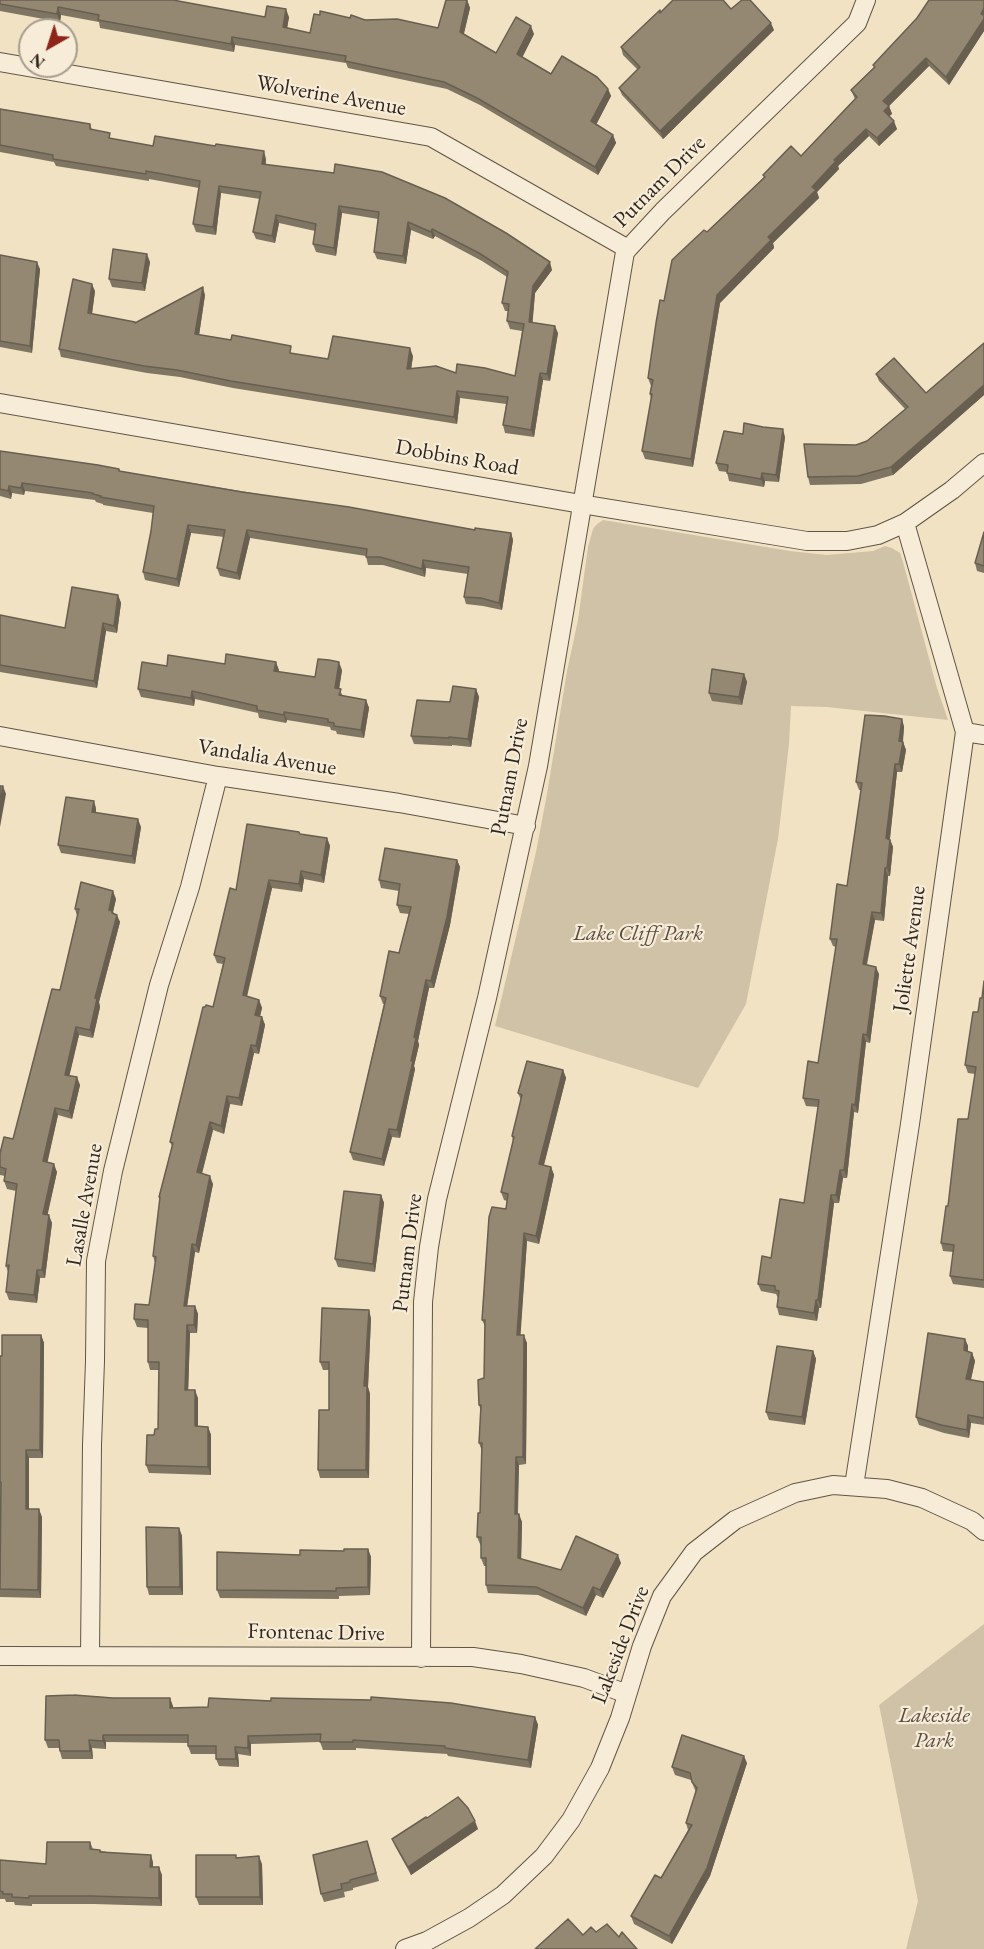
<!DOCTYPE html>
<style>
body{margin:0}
#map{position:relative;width:984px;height:1949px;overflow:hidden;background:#f1e2c3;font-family:"EB Garamond",serif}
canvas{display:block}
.north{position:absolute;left:18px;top:18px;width:60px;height:60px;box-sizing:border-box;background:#f6ecd8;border:2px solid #a79d8d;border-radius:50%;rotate:219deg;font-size:16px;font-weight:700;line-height:24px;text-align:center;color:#30261d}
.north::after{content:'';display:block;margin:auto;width:21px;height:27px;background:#8f2418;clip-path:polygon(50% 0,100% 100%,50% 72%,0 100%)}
</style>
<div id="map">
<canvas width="984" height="1949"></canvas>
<div class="north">N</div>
</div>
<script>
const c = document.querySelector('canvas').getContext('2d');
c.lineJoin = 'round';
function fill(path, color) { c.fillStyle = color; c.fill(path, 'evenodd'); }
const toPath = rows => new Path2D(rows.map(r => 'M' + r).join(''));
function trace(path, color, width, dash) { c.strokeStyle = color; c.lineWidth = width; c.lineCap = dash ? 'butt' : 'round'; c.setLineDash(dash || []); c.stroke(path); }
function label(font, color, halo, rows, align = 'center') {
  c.font = font + ' "EB Garamond",serif'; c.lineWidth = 4.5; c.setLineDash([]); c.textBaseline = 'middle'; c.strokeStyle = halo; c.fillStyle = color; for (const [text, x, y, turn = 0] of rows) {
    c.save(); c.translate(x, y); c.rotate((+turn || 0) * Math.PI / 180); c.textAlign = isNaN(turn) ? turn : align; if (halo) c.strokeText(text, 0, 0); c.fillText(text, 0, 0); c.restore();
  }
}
fill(toPath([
 [603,520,790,551,827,555,873,551,885,546,892,548,900,553,903,562,937,688,948,720,827,707,791,706,789,744,778,839,746,1004,698,1088,495,1026,536,852,547,794,567,671,578,620,588,547,593,529,596,525],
 [984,1624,984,1949,906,1949,918,1901,879,1705]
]), '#d0c2a7');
const street = toPath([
 [0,62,431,137,628,249],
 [0,403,581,504,807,541,847,541,878,535,905,523],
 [965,732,984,735],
 [0,736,218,776,399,803,526,826],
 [854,1486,910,1124,965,732,905,523,952,490,984,463],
 [90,1655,92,1445,95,1361,96,1261,113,1171,159,985,190,887,218,776],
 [0,1656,473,1657,521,1664,584,1678,627,1694],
 [421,1658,423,1302,429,1247,437,1199,487,998,538,766,625,252,663,211,857,23,866,0],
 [405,1949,427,1941,469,1918,503,1895,544,1856,571,1820,600,1768,620,1718,642,1646,662,1596,694,1552,735,1520,795,1493,833,1485,887,1489,922,1498,972,1521,984,1531]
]);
trace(street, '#605546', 20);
trace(street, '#f6ecd8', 18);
fill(toPath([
 [0,0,265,17,289,17,287,28,310,33,350,18,438,28,467,0,470,8,464,34,496,53,534,34,522,57,551,74,608,89,611,96,596,124,613,135,616,143,598,175,480,105,447,89,348,68,346,63,235,45,234,52,100,28,99,22,61,15,60,22,0,11],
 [984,0,984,31,949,85,929,66,889,106,892,114,889,116,897,129,879,146,869,136,838,166,839,169,817,192,819,198,773,243,774,248,720,303,693,467,645,459,642,451,651,399,650,394,651,386,648,378,664,301,707,232,764,177,763,175,801,156,855,99,851,90,874,67,873,65],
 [731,9,774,30,663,139,622,95,619,88,638,70,623,55,621,47,660,10,661,12],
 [0,109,90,124,92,130,112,139,153,146,266,159,266,164,552,270,535,293,532,323,558,333,550,381,543,380,534,437,505,433,503,425,506,404,460,398,457,424,233,388,180,377,147,373,61,357,59,349,95,291,92,314,136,323,205,295,199,335,294,354,328,359,413,356,411,369,456,373,515,376,522,331,510,329,507,321,508,311,505,311,502,303,507,277,482,261,435,236,433,239,411,230,406,264,377,259,374,252,378,219,342,213,336,256,316,252,313,244,315,231,279,223,275,243,256,239,253,232,260,199,221,193,216,235,196,232,193,224,199,188,149,179,149,181,56,166,54,162,0,152],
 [0,255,40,269,32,353,0,347],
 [150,262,145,291,112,287,109,279],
 [984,343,984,395,893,475,861,484,810,485,808,477,856,445,867,441,905,409,879,381,876,374,926,393],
 [743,434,785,437,779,482,765,481,764,487,729,481,727,472,719,471,716,463],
 [0,451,119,469,120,471,475,530,511,533,513,540,502,610,483,606,466,604,464,597,468,574,426,568,425,577,383,565,368,565,366,556,250,538,240,580,220,576,217,568,224,537,191,533,179,587,145,580,143,572,151,531,153,513,103,505,103,504,96,502,95,500,25,491,24,495,12,493,11,499,0,496],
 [984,532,984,573,977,571,975,563],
 [118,595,121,603,117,633,106,631,97,688,0,672,0,615,65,628],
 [225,664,279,670,278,672,315,677,342,670,339,689,343,696,366,700,369,708,364,738,337,734,336,731,331,730,330,727,287,720,286,723,259,718,258,713,195,699,194,706,141,697,138,689,167,666],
 [744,674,747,682,742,705,712,701,709,693],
 [476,689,479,697,471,747,452,745,452,746,414,744,411,736,450,702],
 [902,719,904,727,903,742,906,750,902,772,897,772,890,839,893,847,890,876,888,876,884,921,875,920,867,965,879,974,870,1043,866,1042,858,1113,854,1112,847,1178,843,1178,839,1203,834,1203,821,1308,819,1308,817,1321,779,1315,777,1307,778,1298,776,1294,761,1291,758,1284,771,1258,804,1203,818,1107,806,1106,803,1098,818,1063,836,947,833,946,830,939,847,886,861,790,859,790,856,782],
 [96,808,96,813,141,827,135,864,61,853,58,845],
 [300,834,327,838,330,846,324,883,304,879,302,892,272,888,247,997,259,1000,262,1008,260,1017,262,1017,265,1025,259,1054,254,1053,242,1106,230,1104,224,1134,213,1130,202,1174,213,1184,199,1253,195,1252,187,1306,195,1306,198,1314,197,1333,190,1333,188,1390,198,1398,198,1426,208,1427,211,1435,211,1475,149,1473,146,1465,154,1435,158,1429,159,1370,150,1370,148,1362,148,1328,137,1327,134,1319,149,1305,155,1263,153,1256,160,1200,159,1197,172,1146,170,1142,205,1007,213,1007,223,964,217,963,214,955,236,890],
 [457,860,460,867,450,925,434,988,429,988,418,1041,419,1045,414,1066,415,1069,400,1138,392,1137,384,1166,353,1160,350,1152,384,1004,383,1004,380,996,399,953,409,914,400,913,397,905,399,891,381,888,379,880],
 [116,899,113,912,120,922,99,1002,100,1007,93,1038,79,1035,69,1075,80,1085,72,1119,58,1115,47,1162,57,1172,47,1215,52,1223,45,1278,40,1278,37,1303,9,1300,6,1292,8,1272,6,1266,16,1191,7,1189,4,1181,5,1176,0,1175,0,1153,13,1139,60,990,77,916,75,909],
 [984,981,984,1288,953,1284,950,1276,953,1252,943,1251,941,1243,948,1206,968,1119,975,1074,968,1073,965,1065,982,998],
 [563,1070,566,1078,544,1165,551,1167,554,1175,539,1244,527,1241,520,1335,527,1343,526,1464,519,1465,518,1514,522,1522,521,1559,561,1570,621,1563,603,1598,596,1595,586,1616,538,1595,488,1593,486,1585,486,1566,484,1566,481,1558,481,1545,480,1544,477,1537,480,1513,482,1451,479,1443,481,1411,479,1405,484,1378,485,1326,482,1320,507,1201,504,1200,501,1192,513,1141,512,1136,521,1100,518,1093],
 [381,1195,384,1203,375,1272,338,1267,335,1259],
 [371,1318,368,1387,370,1394,369,1478,320,1478,318,1470,329,1410,329,1370,323,1370,320,1362],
 [41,1335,44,1343,43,1458,29,1458,29,1509,42,1517,41,1598,0,1597,0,1356,2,1356],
 [965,1339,968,1346,968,1351,972,1353,975,1361,971,1380,984,1382,984,1425,971,1423,969,1438,944,1433,919,1425,916,1417],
 [813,1351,816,1359,805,1425,769,1420,766,1412],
 [179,1528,182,1536,183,1595,149,1595,147,1587],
 [368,1549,371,1557,370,1595,339,1596,339,1599,220,1598,217,1590,300,1555],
 [170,1698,173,1708,535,1717,538,1725,531,1768,448,1756,447,1754,356,1748,356,1750,323,1750,320,1742,251,1744,251,1756,238,1754,239,1767,219,1766,216,1759,216,1754,191,1754,188,1746,188,1743,106,1742,106,1749,92,1748,93,1759,62,1759,59,1748,48,1748,45,1740],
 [747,1763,710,1876,672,1944,634,1924,631,1916,661,1878,688,1830,686,1823,696,1792,695,1790,691,1780,675,1775,672,1767],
 [427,1818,478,1829,411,1875,395,1846,392,1839],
 [367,1841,379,1881,353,1888,353,1890,344,1892,345,1897,324,1902,321,1894],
 [90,1842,93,1849,153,1862,153,1867,162,1875,162,1906,94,1904,32,1904,32,1906,15,1905,14,1902,6,1902,5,1899,0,1899,0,1860,46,1864],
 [237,1858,262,1864,263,1905,199,1905,196,1897]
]), '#7f7563');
fill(toPath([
 [467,0,470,8,462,40,460,32],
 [58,7,61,15,60,22,57,14],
 [984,8,984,31,949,85,946,77],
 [286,9,289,17,286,35,283,27],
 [771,23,774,30,663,139,660,131],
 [531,26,534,34,520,62,517,54],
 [232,37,235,45,234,52,231,44],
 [926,58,929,66,886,109,883,101],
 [608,89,611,96,594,129,591,121],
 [889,106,892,114,886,119,884,111],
 [894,121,897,129,879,146,877,138],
 [866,129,869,136,838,166,839,169,817,192,819,198,773,243,774,248,720,303,693,467,691,459,717,295,812,187,834,160],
 [613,135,616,143,598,175,595,167],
 [264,151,266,159,264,171,262,164],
 [219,186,221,193,216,235,213,227],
 [339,206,342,213,336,256,334,248],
 [276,215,279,223,275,243,272,236],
 [408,222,411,230,406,264,403,256],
 [432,229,435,236,433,239,431,232],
 [147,254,150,262,145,291,142,283],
 [37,262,40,269,32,353,30,346],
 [550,262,552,270,535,293,532,330,529,322,533,286],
 [92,284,95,291,91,321,88,313],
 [203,287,205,295,198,342,195,334],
 [555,326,558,333,550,381,547,374],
 [410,348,413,356,410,377,407,369],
 [540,373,543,380,534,437,531,430],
 [984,385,984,395,893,475,891,467],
 [457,391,460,398,457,424,454,417],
 [783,429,785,437,779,482,776,475],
 [762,473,765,481,764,487,761,479],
 [22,483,25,491,24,495,21,488],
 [9,486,12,493,11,499,8,491],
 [188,525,191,533,179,587,177,579],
 [247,530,250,538,240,580,237,573],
 [511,533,513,540,502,610,499,603],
 [423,560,426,568,425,577,422,569],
 [118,595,121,603,117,633,114,626],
 [103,623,106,631,97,688,94,681],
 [276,662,279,670,277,679,274,671],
 [339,662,342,670,338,696,335,688],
 [744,674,747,682,742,705,739,697],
 [476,689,479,697,471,747,468,739],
 [192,691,195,699,194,706,191,698],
 [366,700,369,708,364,738,361,730],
 [284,712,287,720,286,723,284,715],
 [902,719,904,727,902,749,899,741],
 [903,742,906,750,902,772,899,764],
 [895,764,897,772,889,846,886,838],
 [3,786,6,794,0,827,0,803],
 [94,801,96,808,95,820,92,812],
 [138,819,141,827,135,864,132,856],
 [327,838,330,846,324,883,321,875],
 [890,840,893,847,890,876,887,868],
 [457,860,460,867,450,925,434,988,431,981],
 [885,868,888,876,884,921,881,913],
 [301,871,304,879,302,892,299,884],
 [269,880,272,888,245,1003,243,995],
 [113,891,116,899,113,912,115,918,109,910],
 [872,912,875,920,865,972,863,964],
 [117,915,120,922,99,1002,100,1007,93,1038,90,1030,95,998],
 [876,967,879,974,870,1043,867,1035],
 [426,980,429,988,418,1041,419,1045,414,1066,415,1069,400,1138,397,1130,411,1061,414,1037],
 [259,1000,262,1008,258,1023,255,1015],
 [262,1017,265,1025,259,1054,256,1046],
 [76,1027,79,1035,68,1082,65,1075],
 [863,1034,866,1042,858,1113,855,1105],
 [251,1045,254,1053,242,1106,239,1098],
 [563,1070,566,1078,542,1172,539,1164],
 [77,1077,80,1085,72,1119,69,1111],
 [227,1096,230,1104,224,1134,221,1126],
 [852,1104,854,1112,847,1178,844,1170],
 [55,1108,58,1115,46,1169,43,1161],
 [210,1122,213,1130,200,1180,197,1172],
 [389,1129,392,1137,384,1166,382,1159],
 [54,1164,57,1172,46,1222,43,1214],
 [551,1167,554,1175,539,1244,536,1236],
 [840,1170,843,1178,839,1203,836,1195],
 [210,1176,213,1184,199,1253,196,1245],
 [381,1195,384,1203,375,1272,373,1264],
 [831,1195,834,1203,821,1308,818,1300],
 [49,1215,52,1223,45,1278,42,1270],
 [524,1233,527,1241,520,1343,517,1335],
 [192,1244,195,1252,186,1314,184,1306],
 [37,1270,40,1278,37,1303,34,1295],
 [816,1300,819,1308,817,1321,814,1313],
 [195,1306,198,1314,197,1333,194,1325],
 [369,1310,371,1318,368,1387,370,1394,369,1478,366,1470,364,1386],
 [187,1325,190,1333,188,1398,185,1390],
 [41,1335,44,1343,43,1458,40,1450],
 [524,1335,527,1343,526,1464,523,1457],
 [965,1339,968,1346,967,1358,964,1350],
 [813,1351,816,1359,805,1425,802,1417],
 [972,1353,975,1361,969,1387,966,1379],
 [195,1390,198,1398,198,1434,195,1426],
 [968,1415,971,1423,969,1438,967,1430],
 [208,1427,211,1435,211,1475,208,1467],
 [26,1450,29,1458,29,1517,26,1509],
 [516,1457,519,1465,517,1522,515,1514],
 [39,1509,42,1517,41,1598,38,1590],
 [519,1514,522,1522,521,1566,518,1558],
 [179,1528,182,1536,183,1595,180,1587],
 [368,1549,371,1557,370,1595,368,1587],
 [618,1555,621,1563,603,1598,600,1590],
 [593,1587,596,1595,586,1616,583,1608],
 [170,1698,173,1706,173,1715,170,1708],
 [535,1717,538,1725,531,1768,528,1760],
 [103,1735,106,1742,106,1749,103,1741],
 [248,1736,251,1744,251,1756,248,1748],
 [89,1740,92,1748,93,1759,90,1751],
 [235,1747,238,1754,239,1767,236,1759],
 [744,1756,747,1763,710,1876,672,1944,669,1936],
 [475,1821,478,1829,411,1875,408,1867],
 [151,1855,153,1862,153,1875,150,1867],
 [259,1856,262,1864,263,1905,260,1897],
 [159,1867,162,1875,162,1906,159,1898]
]), '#685f50');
const building = toPath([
 [0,0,173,0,265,17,267,6,286,9,283,27,310,33,314,14,320,15,320,11,350,18,351,15,365,20,397,19,438,28,446,0,467,0,460,32,496,53,516,17,531,26,517,54,551,74,562,56,597,77,608,89,591,121,613,135,595,167,477,98,444,82,345,61,346,56,232,37,231,44,98,20,99,15,58,7,57,14,0,4,0,0],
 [673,0,723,0,731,9,742,0,750,0,771,23,660,131,619,88,640,67,621,47,660,10,660,13,673,0],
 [929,0,984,0,984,8,981,14,984,15,984,19,946,77,926,58,883,101,889,106,884,111,894,121,877,138,866,129,834,160,836,161,812,187,816,190,768,237,771,240,717,295,691,459,642,451,652,394,650,394,653,380,648,378,656,323,660,300,664,301,672,260,704,230,707,232,765,177,763,175,791,146,801,156,857,97,851,90,875,67,873,65,917,18,929,0],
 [0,109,90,124,90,129,110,133,109,138,153,146,155,136,215,146,216,144,264,151,262,164,334,173,335,164,382,172,445,198,506,233,550,262,533,286,529,322,555,326,547,374,540,373,531,430,503,425,508,397,457,391,454,417,231,381,177,370,144,366,59,349,73,279,92,284,88,313,135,322,135,323,203,287,195,334,231,340,232,335,291,346,290,353,328,359,333,336,410,348,407,369,436,366,456,373,457,364,485,368,515,376,524,324,507,321,509,304,502,303,508,272,479,253,432,229,431,232,408,222,403,256,374,252,379,212,339,206,334,248,313,244,316,224,276,215,272,236,253,232,261,192,219,186,213,227,193,224,200,181,146,171,146,174,53,159,53,155,0,145,0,109],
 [113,249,147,254,142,283,109,279,113,249],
 [0,255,37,262,30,346,0,341,0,255],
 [984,343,984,385,891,467,858,476,808,477,804,444,856,445,867,441,908,407,876,374,894,358,926,393,984,343],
 [744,423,763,427,783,429,776,475,762,473,761,479,727,473,728,465,716,463,724,431,743,434,744,423],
 [0,451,98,465,119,469,119,471,242,492,349,507,475,530,475,528,511,533,499,603,481,598,464,597,469,567,423,560,422,569,380,557,366,557,367,549,247,530,237,573,217,568,225,530,188,525,177,579,143,572,151,531,154,506,100,497,101,496,93,494,93,493,22,483,21,488,9,486,8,491,0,489,0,451],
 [984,532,984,566,975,563,984,532],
 [72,587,118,595,114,626,103,623,94,681,0,665,0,615,65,628,72,587],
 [226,654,276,662,274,671,315,677,318,659,329,660,339,662,335,688,341,689,339,695,366,700,361,730,334,726,334,723,328,722,328,719,284,712,284,715,257,710,257,706,192,691,191,698,138,689,142,662,167,666,168,655,225,664,226,654],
 [712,669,744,674,739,697,709,693,712,669],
 [453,686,476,689,468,739,449,737,449,738,411,736,417,700,450,702,453,686],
 [865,715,884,716,902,719,899,741,903,742,899,764,895,764,886,838,890,840,887,868,885,868,881,913,872,912,863,964,876,967,867,1035,863,1034,855,1105,852,1104,844,1170,840,1170,836,1195,831,1195,818,1300,816,1300,814,1313,777,1307,779,1291,775,1290,775,1286,758,1284,762,1256,771,1258,780,1199,804,1203,819,1100,803,1098,808,1061,818,1063,837,939,830,939,837,884,847,886,862,783,856,782,865,715],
 [0,786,3,786,0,803,0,786],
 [66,797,94,801,92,812,138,819,132,856,58,845,66,797],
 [247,824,299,832,300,834,327,838,321,875,301,871,299,884,269,880,243,995,259,1000,255,1015,262,1017,256,1046,251,1045,239,1098,227,1096,221,1126,210,1122,197,1172,210,1176,196,1245,192,1244,184,1306,195,1306,194,1325,187,1325,185,1390,195,1390,195,1426,208,1427,208,1467,146,1465,147,1435,154,1435,155,1429,158,1429,159,1362,148,1362,148,1320,134,1319,135,1304,149,1305,156,1257,153,1256,160,1197,159,1197,173,1143,170,1142,203,1007,205,1007,206,1005,213,1007,225,958,214,955,230,888,236,890,247,824],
 [385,848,457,860,447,917,431,981,426,980,414,1037,416,1038,411,1061,413,1061,397,1130,389,1129,382,1159,350,1152,386,998,380,996,389,951,399,953,411,907,397,905,400,884,379,880,385,848],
 [81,882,113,891,109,910,112,911,112,913,117,915,95,998,97,999,90,1030,76,1027,65,1075,77,1077,69,1111,55,1108,43,1161,54,1164,43,1214,49,1215,42,1270,37,1270,34,1295,6,1292,9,1265,6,1266,17,1184,4,1181,6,1169,0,1167,0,1153,4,1137,13,1139,52,989,60,990,79,909,75,909,81,882],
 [984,981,984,1280,950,1276,954,1245,941,1243,946,1206,948,1206,958,1119,968,1119,976,1067,965,1065,973,1012,978,1012,980,998,982,998,984,981],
 [527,1061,563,1070,539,1164,551,1167,536,1236,524,1233,517,1335,524,1335,523,1457,516,1457,515,1514,519,1514,518,1558,561,1570,576,1536,618,1555,600,1590,593,1587,583,1608,536,1587,486,1585,486,1558,481,1558,481,1537,477,1537,478,1513,480,1513,482,1443,479,1443,481,1405,479,1405,478,1380,484,1378,485,1320,482,1320,489,1217,492,1207,506,1209,508,1194,501,1192,514,1137,512,1136,522,1095,518,1093,527,1061],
 [344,1191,381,1195,373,1264,335,1259,344,1191],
 [322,1308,369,1310,364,1386,367,1386,366,1470,318,1470,319,1410,329,1410,329,1362,320,1362,322,1308],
 [928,1333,965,1339,964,1350,972,1353,966,1379,984,1382,984,1418,968,1415,967,1430,941,1425,916,1417,928,1333],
 [2,1335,41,1335,40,1450,26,1450,26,1509,39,1509,38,1590,0,1589,1,1482,0,1482,0,1356,2,1356,2,1335],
 [777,1346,813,1351,802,1417,766,1412,777,1346],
 [146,1527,179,1528,180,1587,147,1587,146,1527],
 [344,1549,368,1549,368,1587,336,1588,336,1591,217,1590,217,1552,300,1555,300,1550,344,1551,344,1549],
 [74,1695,113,1698,170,1698,170,1708,208,1707,209,1698,271,1701,271,1698,371,1700,371,1697,451,1703,535,1717,528,1760,445,1748,445,1746,353,1740,353,1742,320,1742,321,1734,248,1736,248,1748,235,1747,236,1759,216,1759,216,1746,188,1746,188,1735,103,1735,103,1741,89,1740,90,1751,60,1751,59,1740,45,1740,46,1696,74,1695],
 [682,1735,744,1756,707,1868,669,1936,631,1916,655,1875,661,1878,692,1825,686,1823,697,1788,692,1782,690,1773,672,1767,682,1735],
 [458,1797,468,1808,475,1821,408,1867,392,1839,426,1817,427,1818,458,1797],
 [367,1841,376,1873,350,1880,350,1882,341,1884,342,1889,321,1894,313,1855,367,1841],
 [47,1842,90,1842,90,1849,100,1850,100,1852,151,1855,150,1867,159,1867,159,1898,91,1896,29,1896,29,1898,12,1897,12,1894,3,1894,3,1892,0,1891,0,1860,46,1864,47,1842],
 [196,1855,236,1855,236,1858,259,1856,260,1897,196,1897,196,1855],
 [568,1919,583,1935,591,1927,596,1932,607,1924,619,1937,622,1932,637,1949,535,1949,568,1919]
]);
fill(building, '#948873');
trace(building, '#685f50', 1.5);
label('22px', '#30261d', '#f6ecd8', [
 ["Wolverine Avenue",331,96,10],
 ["Putnam Drive",660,182,-45],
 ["Dobbins Road",457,458,10],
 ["Vandalia Avenue",267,758,9],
 ["Putnam Drive",510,777,-79],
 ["Joliette Avenue",910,949,-82],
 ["Lasalle Avenue",85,1205,-80],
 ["Putnam Drive",408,1253,-83],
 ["Frontenac Drive",316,1633,1],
 ["Lakeside Drive",621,1645,-69]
]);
label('italic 22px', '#584d40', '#f6ecd8', [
 ["Lake Cliff Park",638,934],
 ["Lakeside",934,1716],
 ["Park",934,1741]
]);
</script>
